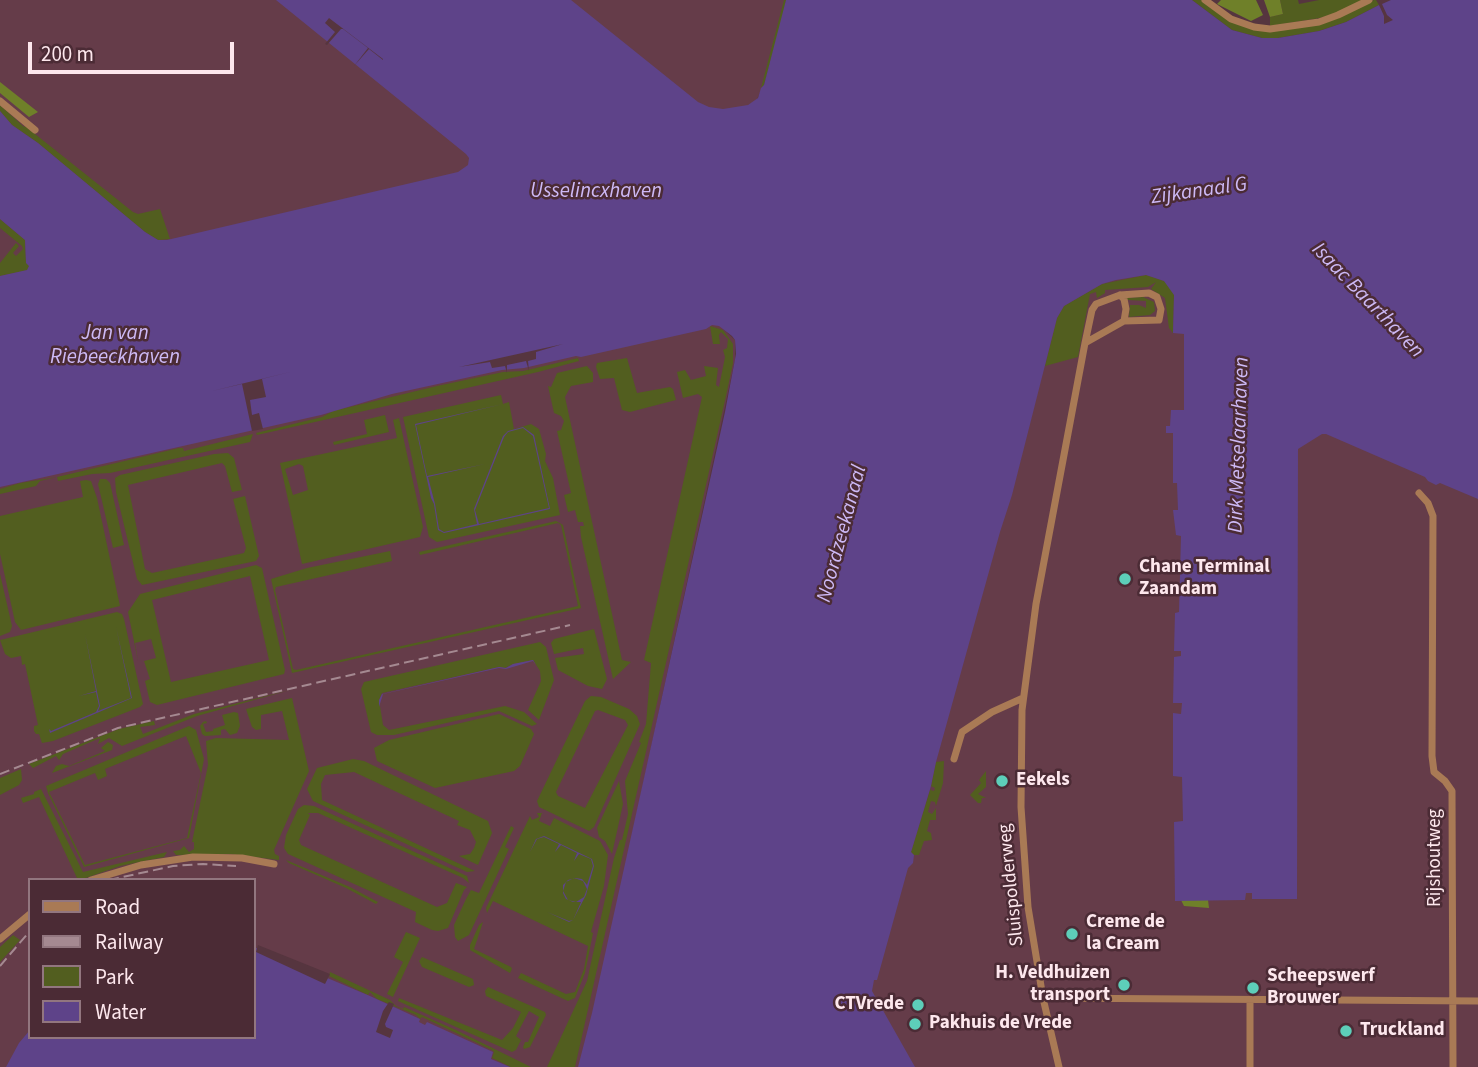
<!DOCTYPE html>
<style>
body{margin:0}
#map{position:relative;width:1478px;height:1067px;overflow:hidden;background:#56353f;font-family:"Source Sans 3",sans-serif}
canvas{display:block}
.legend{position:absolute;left:28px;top:878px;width:228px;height:161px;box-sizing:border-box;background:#4b2b35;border:2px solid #92767f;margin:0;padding:9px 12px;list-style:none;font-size:21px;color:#fde7ed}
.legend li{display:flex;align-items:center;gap:14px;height:35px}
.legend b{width:35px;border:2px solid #92767f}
.scale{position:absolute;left:28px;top:42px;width:206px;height:32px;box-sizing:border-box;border:4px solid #fde7ed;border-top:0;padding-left:9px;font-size:21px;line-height:24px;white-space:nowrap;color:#fde7ed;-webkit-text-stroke:5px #4b2b35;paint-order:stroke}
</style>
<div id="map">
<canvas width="1478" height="1067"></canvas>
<ul class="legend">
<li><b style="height:9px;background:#a97a55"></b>Road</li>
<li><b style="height:9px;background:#a58991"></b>Railway</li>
<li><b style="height:19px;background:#525e1f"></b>Park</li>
<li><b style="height:19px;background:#5e4389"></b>Water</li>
</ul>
<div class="scale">200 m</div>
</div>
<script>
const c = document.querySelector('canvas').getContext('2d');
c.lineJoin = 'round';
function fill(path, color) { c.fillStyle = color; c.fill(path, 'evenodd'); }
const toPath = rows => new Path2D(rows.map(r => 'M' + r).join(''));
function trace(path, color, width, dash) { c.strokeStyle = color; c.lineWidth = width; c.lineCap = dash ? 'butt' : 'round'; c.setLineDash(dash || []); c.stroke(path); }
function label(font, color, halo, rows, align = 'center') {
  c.font = font + ' "Source Sans 3",sans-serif'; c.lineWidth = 5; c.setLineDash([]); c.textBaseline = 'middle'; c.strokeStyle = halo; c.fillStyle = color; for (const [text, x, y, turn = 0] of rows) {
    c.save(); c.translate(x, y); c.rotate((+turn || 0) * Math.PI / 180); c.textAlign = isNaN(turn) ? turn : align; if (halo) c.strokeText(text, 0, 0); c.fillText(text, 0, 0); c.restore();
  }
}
fill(toPath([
 [0,0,786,0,764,85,756,101,748,105,719,325,735,340,735,360,582,1067,0,1067],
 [30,880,254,880,254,1037,30,1037],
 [1478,8,1478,1067,801,1067,1015,192]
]), '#653c49');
fill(toPath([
 [784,0,786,0,783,16,764,85,761,88],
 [1192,0,1203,0,1257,29,1343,15,1374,0,1376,0,1379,5,1346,22,1319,31,1278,38,1262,38,1232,30],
 [1280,0,1298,0,1299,4,1319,0,1364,0,1340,12,1320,18,1270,26,1270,17,1283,14],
 [0,105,24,127,25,126,133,212,138,214,160,209,170,239,158,240,145,232,38,143,12,125,0,111],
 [0,219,25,240,26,262,29,266,28,270,0,276,0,263,16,243,19,246,13,253,16,256,23,249,22,246,0,228],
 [1146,275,1164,281,1171,288,1174,295,1173,333,1169,328,1165,298,1151,289,1156,282,1148,287,1105,290,1105,293,1097,298,1096,292,1090,294,1078,357,1045,366,1057,318,1064,306,1102,284],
 [1143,297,1154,302,1155,311,1150,315,1129,317,1130,305,1139,305,1146,308,1146,301,1128,300,1124,298],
 [710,326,723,330,733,344,733,363,726,396,575,1067,547,1067,587,981,614,858,620,840,622,840,628,814,625,781,641,743,639,742,646,724,651,663,644,660,702,397,698,394,683,398,677,372,685,370,691,380,706,376,704,366,718,368,716,385,719,387,725,357,723,350,727,348,728,339,721,332,719,335,720,344,713,344],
 [578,358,579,361,538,372,257,435,256,433,322,417,333,411,437,386,503,372,523,371],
 [627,358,637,393,670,387,673,389,676,400,630,412,622,410,614,378,600,379,596,367,597,363],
 [587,366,593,373,593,382,571,386,565,397,622,660,631,662,613,679,581,537,580,526,584,526,583,522,578,522,575,510,568,512,564,495,571,493,557,431,561,430,564,421,561,416,554,413,548,386,551,387,557,373],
 [501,395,503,404,509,402,514,429,531,424,539,429,546,454,545,461,553,478,560,515,437,542,429,537,403,417],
 [385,415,389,432,334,445,333,442,367,434,364,420],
 [399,418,423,527,420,537,302,564,280,463,397,438,393,420],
 [299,464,303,466,308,490,293,495,285,469],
 [253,434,250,442,110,473,92,474,58,481,57,477,40,481,36,486,0,494,0,489,20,483,57,477,179,448,183,448,184,451],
 [214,454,228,453,234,458,242,490,232,492,225,466,222,463,128,485,145,569,152,573,244,553,246,548,233,499,245,496,259,556,256,561,142,585,137,579,116,492,115,478,120,475],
 [100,479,106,479,110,483,124,545,113,548,98,484],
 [86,480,91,481,97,498,120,606,21,630,15,622,0,554,0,516,83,497,80,481],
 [556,521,563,525,581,608,292,673,271,579,307,568,390,551,392,561,276,587,275,590,293,669,296,670,578,606,561,525,558,523,420,555,419,552],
 [256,565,262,568,285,670,284,674,157,705,150,702,145,681,150,679,144,661,156,658,151,639,135,643,138,661,128,612,140,594],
 [250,576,269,660,171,682,152,600],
 [0,574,12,626,10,632,0,636],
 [117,612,122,614,124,619,143,704,140,707,53,741,42,743,39,734,36,734,34,731,34,726,38,725,25,664,22,665,21,656,11,658,5,654,0,640],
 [594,629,607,679,602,689,588,686,558,670,555,658,584,654,583,648,554,654,551,643,554,639],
 [540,642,546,647,554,680,539,720,528,710,541,681,540,671,533,660,513,664,505,668,499,667,382,693,379,700,383,725,389,730,505,706,524,712,537,724,532,726,499,711,394,735,377,735,371,732,361,689,364,682],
 [290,690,197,716,122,746,109,738,98,744,100,738,63,754,59,760,56,756,33,768,29,764,119,729,154,721,155,725,140,727,143,734,194,714],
 [591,696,601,697,629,709,637,716,640,724,594,827,589,831,539,807,537,801,585,701],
 [598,710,625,720,628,725,585,808,558,796,556,792,595,711],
 [292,698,309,771,274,850,275,854,279,856,279,860,229,854,176,855,173,851,180,850,184,846,189,852,194,849,194,842,192,842,208,765,206,741,216,738,289,740,282,711,261,715,261,729,256,730,252,727,246,709],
 [234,712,238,713,240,726,237,733,230,735,225,729,221,730,221,735,205,736,202,734,200,726,203,722,206,721,207,723,203,724,206,732,213,731,213,729,225,725,222,715],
 [499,714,531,729,534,734,520,766,514,771,435,788,377,761,374,748,389,740],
 [189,726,196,730,204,759,189,838,84,867,48,793,46,786],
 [186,736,201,773,187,838,85,865,49,792,95,773,98,780,107,776,105,769],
 [108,742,113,745,112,750,52,773,56,766,62,764,69,766,105,751,101,748],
 [353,759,364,761,488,821,492,833,478,865,459,856,470,854,474,848,476,842,470,830,457,825,459,821,354,772,325,775,321,784,322,800,475,871,467,872,313,801,307,789,317,768],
 [944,761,943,783,936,806,935,802,931,801,928,812,932,814,936,808,936,820,930,820,927,831,931,833,932,840,924,841,919,855,914,855,911,852,914,842,930,790,934,791,935,788,931,786,936,762],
 [21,769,22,780,19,785,0,795,0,778],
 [986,771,986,787,978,794,986,798,982,798,981,803,978,803,970,795,981,783,979,780],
 [619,781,623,804,612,854,605,841,599,837,597,828],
 [41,789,83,872,167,852,164,857,120,866,80,880,77,878,39,797,23,803,21,798,34,794,34,792],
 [304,805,314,806,467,876,469,883,463,878,318,813,308,813,310,815,299,840,301,845,437,907,447,903,456,883,467,887,464,890,448,928,438,931,432,930,415,922,416,912,288,854,284,848,286,835,298,809],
 [537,813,542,813,539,821,550,826,554,818,600,841,608,855,604,886,591,932,593,933,585,973,575,998,568,1001,518,978,521,973,566,994,575,992,584,969,588,946,493,901,487,913,486,908,530,816,532,820,539,817],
 [511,826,514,828,505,847,509,849,469,935,458,941,455,937,454,925,466,899,471,890,479,893],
 [286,860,350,887,378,902,376,904,346,888,289,863],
 [483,922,474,949,511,967,512,969,510,973,470,950,470,945,479,925],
 [406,932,420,938,393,997,387,994,403,962,394,957],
 [13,935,20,940,0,962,0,947],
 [422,957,473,979,474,985,469,987,422,967,419,961],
 [330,972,390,1000,396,1006,403,1009,404,1007,456,1030,531,1067,511,1067,492,1058,494,1052,492,1050,422,1017,420,1019,416,1015,377,999,370,992,368,995,329,976],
 [488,987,545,1012,546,1015,530,1047,524,1049,523,1047,525,1042,528,1042,539,1017,529,1011,516,1036,521,1040,516,1050,512,1052,398,1001,399,998,502,1040,513,1028,521,1012,486,996,485,991]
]), '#525e1f');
fill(toPath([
 [1221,0,1256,0,1263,15,1251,21,1217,4],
 [1264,0,1280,0,1283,14,1270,17],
 [0,82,38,112,29,117,0,93],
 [1181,900,1208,900,1209,908,1184,906]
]), '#6f8029');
fill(toPath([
 [276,0,571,0,698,102,709,107,723,109,748,105,758,98,761,88,764,85,786,0,1192,0,1232,30,1262,38,1278,38,1319,31,1346,22,1379,5,1384,16,1384,24,1393,20,1387,15,1382,4,1391,0,1478,0,1478,499,1440,483,1436,485,1428,481,1425,477,1326,434,1322,434,1298,449,1297,899,1252,899,1252,893,1246,893,1245,900,1175,901,1174,822,1183,821,1182,777,1173,776,1173,713,1181,714,1182,703,1173,703,1174,657,1181,656,1181,651,1174,651,1175,613,1179,612,1181,536,1176,535,1173,510,1178,510,1177,483,1173,483,1173,433,1166,433,1166,426,1170,426,1171,410,1184,410,1184,334,1173,333,1174,295,1164,281,1146,275,1116,280,1102,284,1064,306,1057,318,1012,495,1000,532,936,762,931,786,912,849,911,852,914,855,913,863,908,868,877,980,874,980,872,991,915,1067,578,1067,592,1013,725,412,736,354,735,340,732,336,719,326,712,325,706,329,581,357,576,356,524,368,502,370,392,394,321,415,0,487,0,276,27,270,29,266,26,263,25,240,0,219,0,111,12,125,38,143,145,232,158,240,167,240,458,172,468,165,469,158,466,154],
 [503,404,416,425,427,476,485,464,428,477,435,504,439,529,444,532,477,524,474,509,503,436,508,431,523,427,534,435,550,509,444,533,438,530,434,504,431,498,415,424],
 [523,428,533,436,549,508,479,524,475,510,504,437,508,432],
 [116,627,132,698,50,733,49,729,51,731,96,712,99,706,96,692,79,696,96,691,85,634,100,706,98,711,131,698],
 [533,660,536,665,533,661,506,669,499,668,383,694,379,707,379,700,382,694,499,667,506,668,513,664],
 [544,836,592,859,594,866,586,895,573,920,569,922,547,912,569,921,573,920,581,902,573,902,566,899,563,893,563,885,568,880,575,878,582,879,587,885,593,866,591,859,579,854,574,861,577,853,561,845,555,852,559,844,544,837,537,839,530,852,536,839],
 [574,878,583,881,587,889,584,897,576,902,568,900,563,891,566,882],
 [254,947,370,996,420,1019,419,1022,425,1025,427,1022,493,1052,491,1059,510,1067,6,1067,19,1043,30,1030,30,1037,254,1037]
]), '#5e4389');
fill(toPath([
 [329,18,383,59,383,60,369,49,354,66,368,48,343,29,341,29,327,45,325,44,335,32,325,23],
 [563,344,536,352,536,359,528,361,529,371,526,361,507,365,507,373,505,366,492,368,490,362,459,367],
 [290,372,262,379,266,397,250,400,252,415,259,413,263,429,252,431,242,384,212,391],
 [258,945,330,974,325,984,256,952],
 [389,1002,394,1004,385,1024,386,1027,393,1030,390,1038,376,1032,383,1011]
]), '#56353f');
trace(toPath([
 [1205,0,1231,19,1254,27,1270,29,1319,22,1338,15,1369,0],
 [0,101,35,130],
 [1120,295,1124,299,1126,309,1124,321,1085,343,1092,310,1096,304,1120,295,1149,293,1157,297,1161,309,1159,320,1124,321],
 [1419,493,1428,503,1433,516,1432,756,1434,772,1445,781,1452,791,1453,1067],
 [954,759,962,732,992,712,1023,698],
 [91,880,141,865,193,857,242,858,274,864],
 [0,939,30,914],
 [1043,998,1478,1001],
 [1059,1067,1043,998,1028,907,1021,807,1022,710,1036,604,1085,343],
 [1250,1067,1250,1001]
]), '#a97a55', 7);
trace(toPath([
 [0,774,118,728,570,625],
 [109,880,173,866,203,864,236,866],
 [0,966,30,931]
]), '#a58991', 2, [10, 5]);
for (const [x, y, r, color] of [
 [1125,579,7,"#5dceb9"],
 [1002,781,7,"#5dceb9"],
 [1072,934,7,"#5dceb9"],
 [1124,985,7,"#5dceb9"],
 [1253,988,7,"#5dceb9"],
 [918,1005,7,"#5dceb9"],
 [915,1024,7,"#5dceb9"],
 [1346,1031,7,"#5dceb9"]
]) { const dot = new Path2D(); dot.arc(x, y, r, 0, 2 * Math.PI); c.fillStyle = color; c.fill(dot); trace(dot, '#4b2b35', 2.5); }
label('bold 19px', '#fde7ed', '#4b2b35', [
 ["Chane Terminal",1139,568],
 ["Zaandam",1139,590],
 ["Eekels",1016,781],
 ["Creme de",1086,923],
 ["la Cream",1086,945],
 ["H. Veldhuizen",1110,974,"right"],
 ["transport",1110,996,"right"],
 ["Scheepswerf",1267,977],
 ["Brouwer",1267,999],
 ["CTVrede",904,1005,"right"],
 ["Pakhuis de Vrede",929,1024],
 ["Truckland",1360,1031]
], 'left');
label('19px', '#fde7ed', '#4b2b35', [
 ["Rijshoutweg",1436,858,-90],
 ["Sluispolderweg",1012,885,-96]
]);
label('italic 21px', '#cdb9f6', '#4b2b35', [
 ["Usselincxhaven",596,192],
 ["Zijkanaal G",1199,192,-8],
 ["Isaac Baarthaven",1367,301,46],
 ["Jan van",115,334],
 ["Riebeeckhaven",115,358],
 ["Dirk Metselaarhaven",1240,445,-88],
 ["Noordzeekanaal",843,534,-75]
]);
</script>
